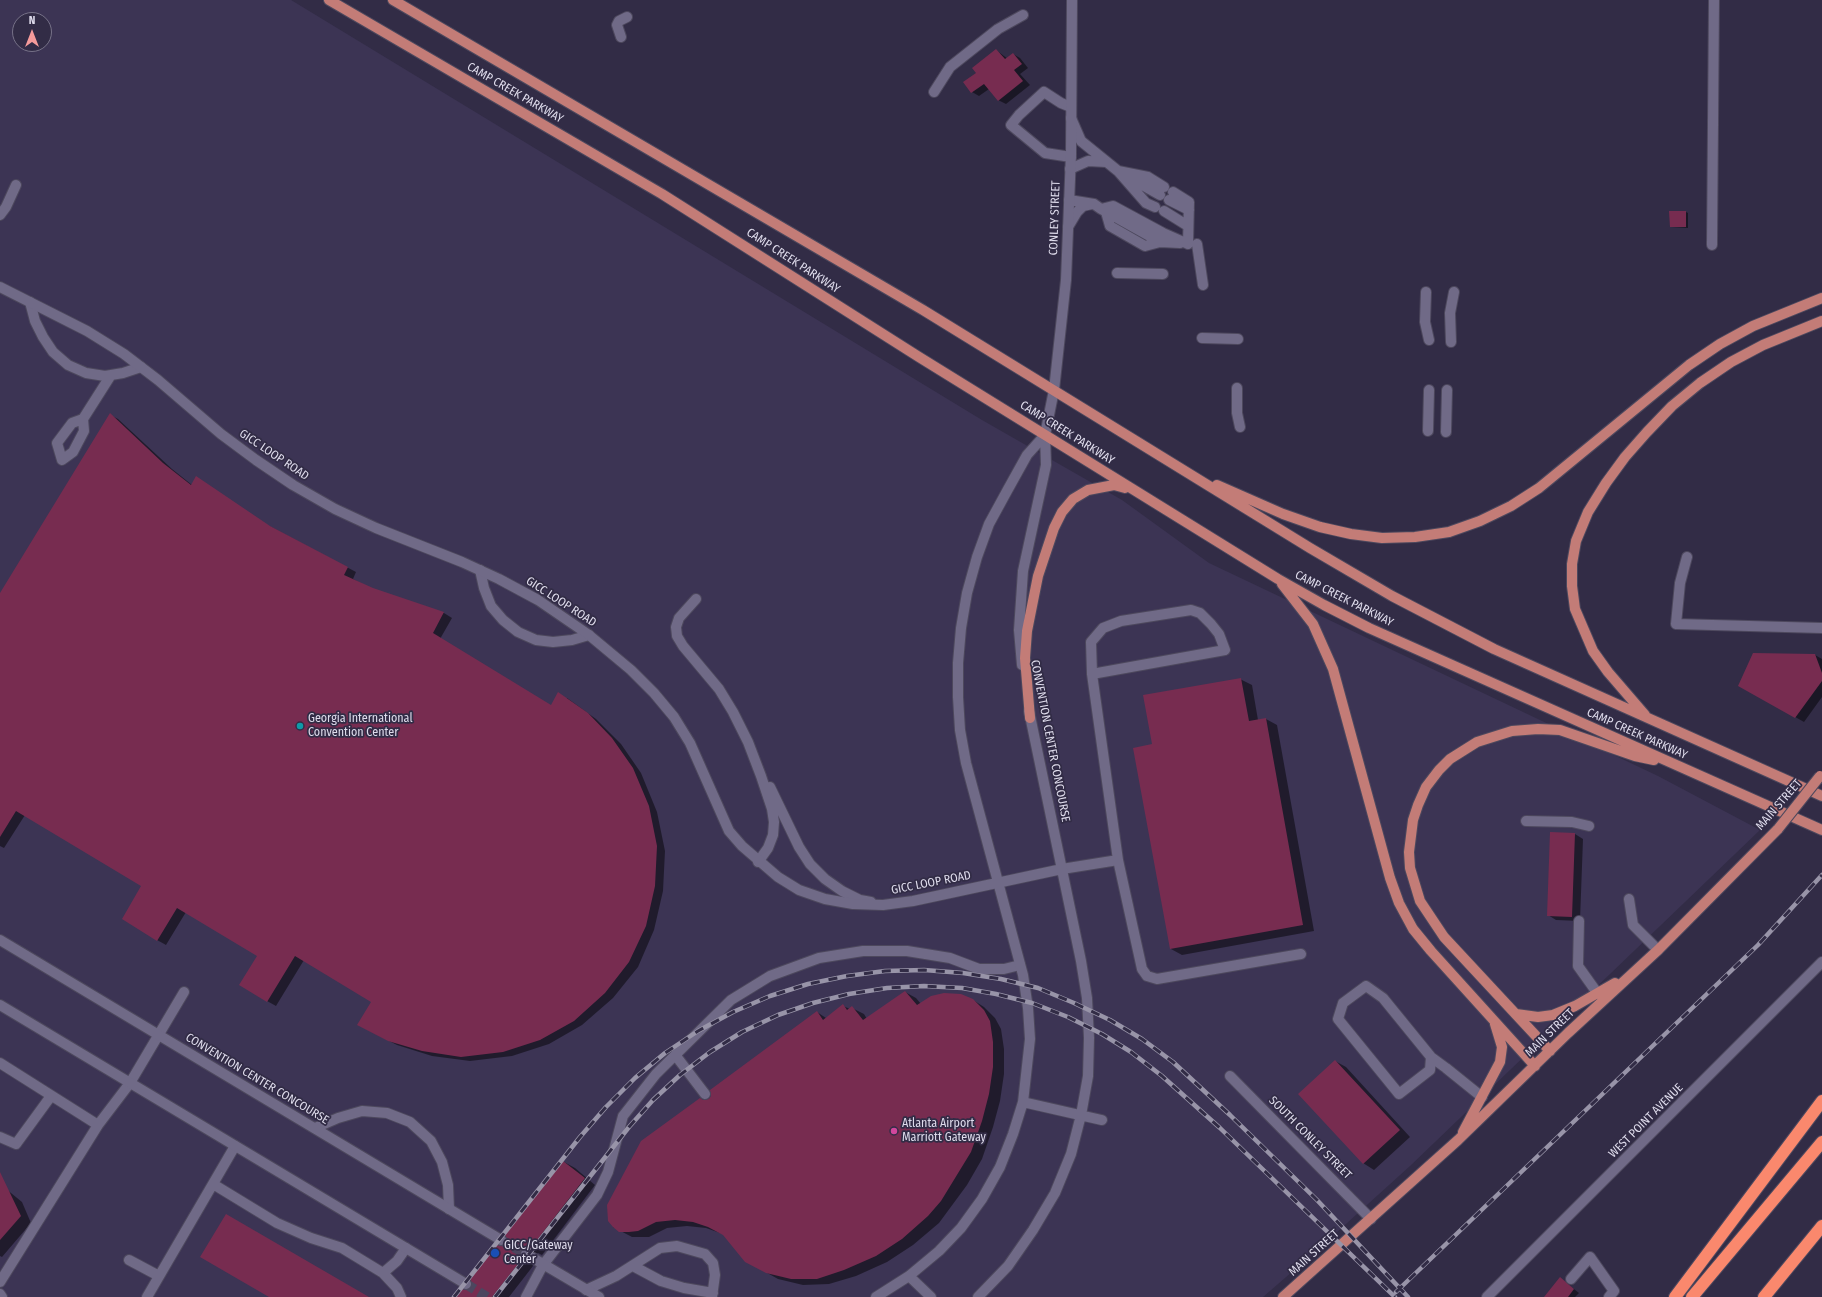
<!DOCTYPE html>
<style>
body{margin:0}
#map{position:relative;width:1822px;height:1297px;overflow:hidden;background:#322c46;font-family:"Fira Sans Condensed",sans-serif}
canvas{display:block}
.north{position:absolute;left:12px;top:12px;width:40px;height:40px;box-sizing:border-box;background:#322c46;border:1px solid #777288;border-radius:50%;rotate:0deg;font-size:11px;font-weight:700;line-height:16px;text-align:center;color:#dfdcec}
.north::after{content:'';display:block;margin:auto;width:14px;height:18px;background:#f59b9b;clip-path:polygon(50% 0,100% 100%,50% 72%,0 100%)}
</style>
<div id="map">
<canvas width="1822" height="1297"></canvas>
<div class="north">N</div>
</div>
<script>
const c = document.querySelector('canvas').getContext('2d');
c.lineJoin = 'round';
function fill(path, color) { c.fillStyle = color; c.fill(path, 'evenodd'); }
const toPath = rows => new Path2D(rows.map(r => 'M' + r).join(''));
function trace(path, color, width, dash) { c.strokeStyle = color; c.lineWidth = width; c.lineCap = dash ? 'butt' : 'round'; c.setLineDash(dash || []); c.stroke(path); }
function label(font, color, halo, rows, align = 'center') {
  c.font = font + ' "Fira Sans Condensed",sans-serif'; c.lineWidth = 3.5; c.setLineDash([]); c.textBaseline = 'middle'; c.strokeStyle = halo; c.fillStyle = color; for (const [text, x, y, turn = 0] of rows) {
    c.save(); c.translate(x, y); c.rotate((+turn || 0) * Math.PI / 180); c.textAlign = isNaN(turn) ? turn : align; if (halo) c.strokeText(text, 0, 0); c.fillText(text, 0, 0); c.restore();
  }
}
fill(toPath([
 [0,0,291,0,982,420,1122,500,1209,563,1658,776,1760,830,1410,1166,1315,1252,1263,1297,0,1297],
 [20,20,44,20,44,44,20,44]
]), '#3c3454');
fill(toPath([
 [996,50,1008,59,1013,54,1020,58,1028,68,1020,74,1030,85,1006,104,998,100,989,89,979,96,972,92,978,74],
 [1686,212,1688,213,1688,228,1671,227],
 [110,415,118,419,172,469,192,485,356,572,353,579,372,589,444,613,452,618,440,639,551,706,567,698,596,719,621,744,641,773,657,812,665,851,663,891,654,930,638,967,613,998,582,1025,549,1044,512,1056,470,1061,432,1056,397,1045,366,1029,372,1001,304,960,276,1006,267,1001,258,955,186,912,166,945,157,940,143,886,25,815,4,848,0,846,0,595],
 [1815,655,1822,659,1822,697,1804,722,1739,685],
 [1240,679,1252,685,1258,720,1266,719,1277,725,1314,931,1182,955,1171,949,1153,745],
 [1575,834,1583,839,1580,921,1556,920,1548,915],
 [905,992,916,998,921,1004,973,1000,984,1007,995,1018,1001,1029,1004,1049,1004,1074,1000,1101,993,1127,982,1159,967,1185,939,1223,913,1245,887,1262,856,1276,829,1284,803,1285,778,1279,746,1261,723,1234,706,1228,687,1226,667,1228,649,1237,632,1237,613,1227,703,1101,709,1100,817,1012,826,1018,843,1006,850,1009,852,1008,864,1014,867,1019],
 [1335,1061,1346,1067,1410,1137,1374,1170,1363,1163],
 [564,1162,575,1168,595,1185,542,1255,538,1253,532,1257,530,1261,533,1266,509,1297,458,1297,472,1288,501,1248,507,1244],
 [0,1184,22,1202,31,1223,2,1257,0,1256],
 [1565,1282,1579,1293,1575,1297,1545,1297]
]), '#0007');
fill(toPath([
 [996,49,1005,59,1013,53,1022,64,1014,70,1023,81,998,101,984,84,971,93,963,82,976,73,972,68],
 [1669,211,1686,211,1686,227,1670,227],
 [110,413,163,463,191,485,196,476,270,526,348,567,344,575,373,588,444,612,433,633,551,705,558,692,588,713,612,738,633,768,649,806,657,846,655,886,646,926,629,962,605,993,574,1021,540,1040,503,1052,461,1057,422,1051,388,1041,357,1025,371,1002,295,956,267,1002,239,985,257,956,177,908,157,941,122,919,141,886,16,811,0,837,0,593],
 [1753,653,1815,654,1822,673,1822,681,1795,718,1738,686],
 [1241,678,1249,721,1266,718,1303,925,1170,949,1133,748,1152,744,1143,695],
 [1550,832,1575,833,1572,917,1547,916],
 [905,991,917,1005,931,996,944,993,961,994,973,999,984,1010,990,1021,993,1042,993,1067,989,1094,982,1121,971,1152,941,1201,928,1216,902,1239,876,1256,844,1270,817,1279,791,1279,766,1273,745,1262,723,1235,708,1227,693,1222,675,1220,656,1222,638,1231,629,1232,619,1232,613,1227,608,1221,607,1205,641,1141,700,1098,703,1100,709,1099,711,1096,710,1090,817,1011,823,1020,843,1004,847,1010,852,1006,863,1020],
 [1335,1060,1400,1130,1363,1164,1298,1094],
 [563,1161,585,1178,530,1249,526,1248,521,1250,520,1254,522,1259,492,1297,456,1297,462,1289,466,1290,471,1288,472,1284,470,1279,497,1245,501,1246,506,1244,507,1240,505,1235],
 [0,1172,21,1216,0,1240],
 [226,1214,369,1297,269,1297,200,1257],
 [1560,1277,1574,1289,1568,1297,1544,1297]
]), '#772c50');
trace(toPath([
 [501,1240,526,1254],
 [466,1284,487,1297]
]), '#4c465f', 10, [10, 5]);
const service = toPath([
 [621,37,617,25,619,21,627,17],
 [934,92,950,67,998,29,1023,15],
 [1071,118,1081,141,1118,171,1148,177,1164,187],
 [1071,157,1045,153,1011,125,1019,115,1044,92,1061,103,1071,107],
 [1070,169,1088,161,1106,162],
 [1118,171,1146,203,1155,207],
 [1126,176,1160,195],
 [1173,192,1189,202,1188,244],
 [1069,200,1094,204,1101,209,1113,206,1163,233,1188,244],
 [1169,200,1189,210],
 [1101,209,1160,242,1180,243],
 [1164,211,1188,226],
 [1106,212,1110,226,1145,246,1160,242],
 [0,215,6,207,16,185],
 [1068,227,1077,212,1083,206,1092,204],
 [1197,244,1203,285],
 [1712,245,1714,0],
 [1117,273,1163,274],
 [1426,292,1425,322,1429,340],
 [30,302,35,321,43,337,53,352,68,365,86,373,105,376,123,373,141,367],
 [1202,338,1238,339],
 [1451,342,1450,313,1454,292],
 [1237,388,1237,413,1240,427],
 [83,419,84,431,73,452,62,460,57,443,72,423,83,419,111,375],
 [1428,431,1429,390],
 [1446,432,1447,390],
 [1687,557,1680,583,1676,624,1822,628],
 [480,570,484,588,491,606,503,620,518,632,536,640,553,642,572,640,589,635],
 [696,599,679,618,676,627,677,636,683,646,719,689,733,712,748,742,761,776,772,809,774,822,773,835,768,848,758,862],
 [770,787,799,847,810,864,825,879,842,891,860,900,871,902],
 [1526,821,1572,822,1589,826],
 [1118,860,1142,969,1147,976,1157,979,1301,954],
 [1062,869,1118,860,1092,674,1091,642,1103,628,1121,621,1191,610,1200,613,1211,624,1219,634,1225,650,1092,674],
 [1629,899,1633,925,1658,950],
 [1579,921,1578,966,1598,994],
 [1366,986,1383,998,1431,1057,1430,1070,1399,1094,1338,1019,1343,1003,1366,986],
 [676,1056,705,1094],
 [1431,1057,1446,1068,1482,1097],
 [0,1063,98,1125],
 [1230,1076,1371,1219],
 [315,1128,338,1118,362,1111,387,1113,410,1122,431,1141,442,1162,448,1185,449,1209],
 [0,1137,16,1144,51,1096],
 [213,1184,277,1223,311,1238,342,1248,383,1273,397,1288,401,1297],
 [129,1260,159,1276],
 [543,1265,597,1195,608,1172,623,1116,656,1074,731,1000,770,976,819,958,863,951,907,951,950,958,979,969,1004,969,1020,965],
 [633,1266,661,1281,684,1288,713,1293],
 [383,1273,397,1261,406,1248],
 [1571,1279,1590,1257,1614,1291,1609,1297],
 [0,1282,98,1125,130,1083,184,992],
 [586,1290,616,1276,660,1248,677,1246,705,1254,713,1263,715,1275,712,1297],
 [0,1294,2,1297],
 [147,1297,235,1146]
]);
const minor = toPath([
 [0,287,87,331,124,354,158,380,221,434,256,460,293,485,335,509,376,528,462,562,499,579,538,600,589,635,631,670,654,693,674,717,690,743,729,831,742,846,778,877,799,890,825,899,853,904,883,905,913,901,1062,869],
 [1022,665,1019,630,1023,571,1046,465,1045,435,1054,390,1066,280,1071,154,1072,0],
 [0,940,501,1240],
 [0,1005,466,1284],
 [1023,1102,1102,1120],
 [526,1254,599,1297],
 [909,1276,931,1297],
 [526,1297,543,1265],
 [876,1297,909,1276,939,1251,961,1228,982,1199,1000,1167,1013,1134,1023,1102,1030,1039,1028,1008,1023,975,966,763,960,730,958,697,958,663,961,628,967,593,977,557,989,524,1007,491,1027,455,1045,435],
 [978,1297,1008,1266,1033,1230,1055,1193,1071,1154,1081,1115,1088,1076,1089,1038,1087,998,1081,961,1029,711]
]);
const tertiary = toPath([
 [1487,1297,1822,962]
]);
const primary = toPath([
 [329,0,662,194,919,357,1278,579,1324,605,1369,628,1822,830],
 [393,0,923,310,1310,548,1392,596,1494,649,1822,796],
 [1217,485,1283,514,1320,527,1351,534,1382,538,1415,537,1449,532,1480,521,1511,506,1539,488,1689,365,1720,344,1753,326,1822,298],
 [1282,584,1313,624,1333,669,1390,878,1399,903,1413,929,1431,951,1535,1066],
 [1645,715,1608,672,1593,651,1575,609,1572,586,1572,564,1576,541,1588,512,1606,483,1625,457,1647,432,1672,406,1700,383,1731,362,1763,345,1822,321],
 [1030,718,1025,658,1027,631,1038,576,1054,528,1062,512,1073,499,1088,490,1114,485,1125,488],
 [1516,1014,1538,1017,1553,1015,1575,1006,1615,983],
 [1550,1051,1444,937,1420,901,1410,868,1409,852,1413,820,1418,805,1426,787,1439,770,1450,759,1477,742,1512,731,1538,729,1560,730,1635,756,1654,760],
 [1463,1132,1500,1062,1502,1047,1495,1024],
 [1283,1297,1458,1140,1568,1033,1658,950,1778,829]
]);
const motorway = toPath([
 [1675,1297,1822,1101],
 [1692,1297,1822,1142],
 [1764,1297,1822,1226]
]);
trace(service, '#4d485d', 12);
trace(minor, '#4d485d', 12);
trace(tertiary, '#4d485d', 12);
trace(primary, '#4d485d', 12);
trace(motorway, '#4d485d', 14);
trace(service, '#706a87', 10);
trace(minor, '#706a87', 10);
trace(tertiary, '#706a87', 10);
trace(primary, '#c37c77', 10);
trace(motorway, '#fa886d', 12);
const rail = toPath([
 [1396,1292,1758,945,1822,875],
 [454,1297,580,1137,606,1107,635,1078,665,1053,698,1031,733,1012,770,996,808,984,847,976,885,971,924,970,963,973,1001,979,1038,988,1074,1003,1110,1020,1142,1039,1173,1062,1230,1115,1317,1200,1408,1297],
 [495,1297,629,1127,653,1100,680,1075,710,1052,742,1032,778,1015,813,1003,849,994,887,988,924,986,962,988,996,994,1032,1003,1068,1017,1102,1034,1131,1052,1162,1076,1220,1128,1395,1297]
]);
trace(rail, '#9894a8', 4.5);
trace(rail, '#322c46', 3, [9]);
const primaryBridge = toPath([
 [1778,829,1820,776]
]);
trace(primaryBridge, '#4d485d', 12, []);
trace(primaryBridge, '#c37c77', 10);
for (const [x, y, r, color] of [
 [300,726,4,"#0f9aa8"],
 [894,1131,4,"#d1479c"],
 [495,1253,5,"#1a4fb4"]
]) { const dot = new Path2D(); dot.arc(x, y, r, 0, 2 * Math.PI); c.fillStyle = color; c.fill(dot); trace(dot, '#322c46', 1.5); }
label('12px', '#dfdcec', '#322c46', [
 ["CAMP CREEK PARKWAY",515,93,30],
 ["CONLEY STREET",1055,218,-88],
 ["CAMP CREEK PARKWAY",793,261,33],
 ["CAMP CREEK PARKWAY",1067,433,32],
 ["GICC LOOP ROAD",274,455,34],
 ["CAMP CREEK PARKWAY",1344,599,27],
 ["GICC LOOP ROAD",561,602,33],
 ["CAMP CREEK PARKWAY",1637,734,24],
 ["CONVENTION CENTER CONCOURSE",1050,741,79],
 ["MAIN STREET",1779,805,-49],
 ["GICC LOOP ROAD",931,883,-11],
 ["MAIN STREET",1550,1033,-44],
 ["CONVENTION CENTER CONCOURSE",257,1079,31],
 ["WEST POINT AVENUE",1646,1121,-45],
 ["SOUTH CONLEY STREET",1310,1138,45],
 ["MAIN STREET",1314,1253,-42]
]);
label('12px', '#dfdcec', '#322c46', [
 ["Georgia International",308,719],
 ["Convention Center",308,733],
 ["Atlanta Airport",902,1124],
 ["Marriott Gateway",902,1138],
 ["GICC/Gateway",504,1246],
 ["Center",504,1260]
], 'left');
</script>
